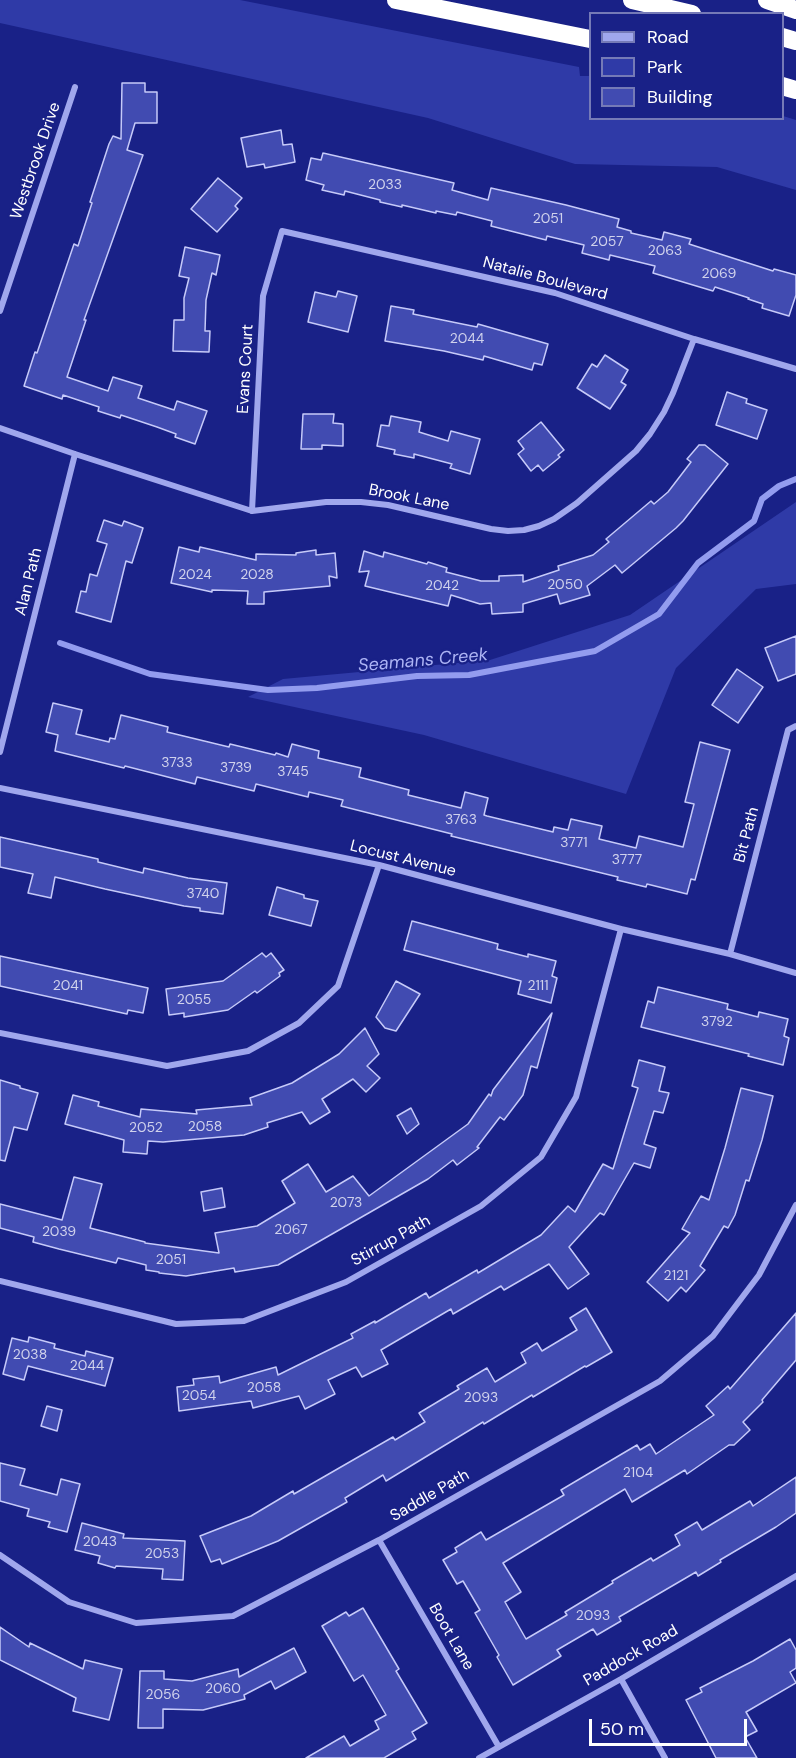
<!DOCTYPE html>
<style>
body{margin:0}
#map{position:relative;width:796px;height:1758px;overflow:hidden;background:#192187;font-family:"DM Sans",sans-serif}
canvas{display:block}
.legend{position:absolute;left:589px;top:12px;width:195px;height:108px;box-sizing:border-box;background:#192187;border:2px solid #757ab7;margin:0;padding:8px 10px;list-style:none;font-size:18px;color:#fff}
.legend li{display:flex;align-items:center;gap:12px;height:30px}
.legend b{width:30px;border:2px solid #757ab7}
.scale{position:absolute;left:589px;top:1719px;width:158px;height:27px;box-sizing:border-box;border:3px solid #fff;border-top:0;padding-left:8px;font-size:18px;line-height:21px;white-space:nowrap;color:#fff;-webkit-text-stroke:4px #192187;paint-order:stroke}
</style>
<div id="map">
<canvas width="796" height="1758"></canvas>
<ul class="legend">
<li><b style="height:8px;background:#a0a7ed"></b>Road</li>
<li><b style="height:16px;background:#2f3aa7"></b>Park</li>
<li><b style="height:16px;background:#414bb1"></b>Building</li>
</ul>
<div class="scale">50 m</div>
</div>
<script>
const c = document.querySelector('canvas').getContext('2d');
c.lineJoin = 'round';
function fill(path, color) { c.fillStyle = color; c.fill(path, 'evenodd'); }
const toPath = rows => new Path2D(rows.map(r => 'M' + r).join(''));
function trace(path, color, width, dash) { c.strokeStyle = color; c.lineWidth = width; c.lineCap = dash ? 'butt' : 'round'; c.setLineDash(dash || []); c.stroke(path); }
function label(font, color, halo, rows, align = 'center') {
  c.font = font + ' "DM Sans",sans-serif'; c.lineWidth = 4.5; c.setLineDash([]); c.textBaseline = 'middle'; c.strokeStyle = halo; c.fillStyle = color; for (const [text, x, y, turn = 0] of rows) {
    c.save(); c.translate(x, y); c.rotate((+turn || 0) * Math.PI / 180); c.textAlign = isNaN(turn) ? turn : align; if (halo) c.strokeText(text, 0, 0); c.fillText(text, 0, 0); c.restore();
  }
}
fill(toPath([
 [0,0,240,0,579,67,580,76,590,76,590,118,782,118,783,116,796,120,796,190,717,167,575,164,428,118,0,23],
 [796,502,796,584,756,589,676,668,626,794,424,735,248,697,283,679,490,660,630,615]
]), '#2f3aa7');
trace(toPath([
 [60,643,150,674,268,690,317,688,417,676,469,675,595,651,659,614,698,563,754,521,762,499,779,486,796,479]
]), '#939cef', 6);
const building = toPath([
 [122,83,145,83,145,92,157,92,157,123,135,123,127,150,143,155,84,320,86,320,67,377,108,391,113,377,142,386,138,398,174,410,177,401,207,411,195,444,175,437,176,434,157,427,121,415,120,418,98,411,99,407,63,395,62,399,24,386,35,352,37,353,74,244,78,246,92,203,90,202,109,144,113,136,121,139,122,83],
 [281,130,283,145,292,144,295,162,265,168,264,164,247,167,241,138,281,130],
 [323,153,454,183,452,190,488,200,491,188,566,205,619,219,617,227,631,231,631,233,662,240,664,232,691,239,689,244,773,271,774,269,796,275,796,295,789,316,762,308,763,304,748,299,749,298,715,287,713,291,653,273,655,266,610,255,609,260,582,253,584,245,547,236,546,240,491,226,492,221,457,212,456,215,436,211,436,213,402,205,402,207,380,202,380,200,345,191,344,195,322,190,324,185,306,180,311,158,321,160,323,153],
 [218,178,242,198,235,206,238,209,217,232,191,209,218,178],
 [185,247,220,255,216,275,212,273,206,300,205,331,210,331,209,352,173,351,174,320,184,320,184,298,189,278,179,276,185,247],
 [338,291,357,296,348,332,308,322,315,292,336,297,338,291],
 [391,306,414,310,413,314,477,327,478,324,548,344,542,365,534,363,532,370,484,356,483,360,444,351,385,341,391,306],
 [605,355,628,370,621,382,626,385,610,409,577,388,592,364,597,367,605,355],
 [727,392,747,399,746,403,767,410,757,439,716,425,727,392],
 [303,414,334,414,333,423,343,424,343,446,322,445,322,449,301,449,303,414],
 [391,416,421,422,419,432,448,441,451,431,480,439,470,474,450,468,452,464,414,454,414,458,394,454,395,450,377,446,381,425,389,426,391,416],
 [541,422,564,450,558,455,560,457,543,471,538,465,531,471,518,454,524,449,518,441,541,422],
 [699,445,705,445,728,464,683,521,676,528,622,573,615,565,587,586,590,595,560,604,557,594,523,604,523,612,492,614,491,603,480,604,451,595,448,606,365,586,369,571,359,572,364,551,383,557,384,552,427,564,428,562,447,568,446,572,481,581,499,581,499,576,523,575,523,582,559,570,558,566,593,555,609,542,606,539,651,501,654,504,668,492,691,462,687,459,699,445],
 [104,520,122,526,124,521,143,528,132,563,126,561,111,622,76,612,81,591,86,592,90,574,97,576,107,544,97,541,104,520],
 [179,547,199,552,200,547,256,560,256,554,296,555,296,553,316,550,316,555,335,553,337,578,329,576,330,586,264,592,264,604,247,604,248,591,212,590,212,592,171,583,179,547],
 [796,636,796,674,778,681,765,648,796,636],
 [737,669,763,687,738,723,712,705,737,669],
 [53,703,82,710,76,734,109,742,110,738,115,739,121,715,168,727,167,732,229,747,230,744,275,755,276,753,288,757,292,744,319,751,318,758,361,768,359,777,409,790,408,795,461,808,465,792,488,798,484,815,487,816,553,832,554,827,568,830,571,819,602,826,599,839,636,848,639,836,683,847,694,804,685,802,700,742,730,750,695,880,691,879,687,894,647,884,646,887,617,880,618,877,451,836,452,834,341,806,343,800,309,792,308,797,256,784,254,791,197,777,195,784,125,766,124,768,55,751,58,735,46,732,53,703],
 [0,837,98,859,98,862,143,873,144,868,188,878,227,883,223,914,200,911,200,908,184,906,105,889,55,877,51,898,28,893,33,874,0,867,0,837],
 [277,887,304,895,304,898,318,901,311,926,269,915,277,887],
 [412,921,498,944,497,949,528,957,528,954,556,961,552,976,557,978,551,1003,518,994,521,981,404,950,412,921],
 [262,953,266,957,271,953,284,970,279,973,280,976,257,993,255,991,228,1010,184,1017,184,1013,169,1015,166,989,223,981,262,953],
 [0,956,148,988,143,1013,128,1010,127,1014,0,986,0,956],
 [396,981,420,994,396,1031,385,1028,376,1017,396,981],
 [658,987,728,1004,727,1009,758,1017,759,1012,788,1019,784,1036,789,1038,783,1065,748,1056,749,1054,641,1027,648,1001,654,1003,658,987],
 [552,1013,537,1068,531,1066,523,1095,504,1120,500,1117,477,1147,479,1148,457,1165,453,1160,428,1179,278,1265,235,1272,234,1268,186,1276,159,1273,159,1272,146,1270,146,1265,118,1258,116,1263,59,1249,33,1242,34,1237,0,1228,0,1204,62,1220,74,1177,102,1184,90,1228,145,1242,145,1243,219,1253,215,1233,257,1226,295,1203,282,1181,308,1164,326,1192,353,1176,369,1196,468,1124,489,1094,491,1096,493,1090,552,1013],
 [365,1028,379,1054,367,1066,380,1078,366,1092,353,1079,322,1099,330,1112,310,1124,302,1112,267,1123,268,1127,244,1135,163,1142,148,1141,147,1154,123,1152,124,1140,65,1124,73,1095,99,1102,98,1106,140,1117,141,1109,197,1114,196,1110,252,1105,250,1098,292,1083,339,1054,365,1028],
 [639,1060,665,1067,659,1091,669,1093,663,1113,654,1111,644,1144,656,1148,650,1168,634,1163,604,1215,600,1213,569,1247,589,1274,568,1289,549,1264,504,1290,501,1286,453,1314,451,1309,381,1350,388,1364,362,1377,356,1367,328,1380,335,1394,305,1409,299,1396,253,1408,251,1401,179,1411,177,1387,194,1385,193,1379,219,1376,220,1383,276,1367,278,1375,353,1338,351,1334,375,1321,375,1323,426,1293,429,1298,477,1270,478,1273,541,1235,568,1206,575,1212,603,1164,613,1169,638,1088,632,1086,639,1060],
 [0,1080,20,1086,20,1088,38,1093,27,1130,14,1127,5,1161,0,1160,0,1080],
 [741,1088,773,1096,762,1140,749,1181,746,1180,735,1215,728,1228,724,1226,700,1266,705,1270,686,1292,681,1287,668,1301,647,1282,690,1233,682,1229,701,1196,709,1200,725,1148,741,1088],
 [411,1108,419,1124,407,1134,397,1116,411,1108],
 [222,1188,225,1207,204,1211,201,1192,222,1188],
 [586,1308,612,1352,586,1367,585,1366,533,1397,532,1395,484,1424,483,1422,386,1481,383,1475,345,1498,347,1502,278,1541,222,1564,220,1559,211,1562,200,1536,251,1516,293,1491,294,1494,393,1437,395,1440,425,1422,419,1413,459,1389,457,1386,487,1368,495,1382,526,1363,521,1353,537,1343,542,1351,577,1330,570,1318,586,1308],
 [796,1313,796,1360,762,1400,763,1402,743,1422,750,1430,734,1445,729,1445,687,1474,685,1470,632,1502,625,1489,503,1563,521,1592,505,1602,526,1639,567,1615,565,1612,613,1583,612,1581,651,1558,653,1561,680,1545,675,1535,697,1522,702,1530,750,1501,753,1506,796,1477,796,1513,776,1527,720,1560,721,1562,698,1576,696,1572,619,1617,621,1621,597,1635,593,1629,557,1650,561,1656,513,1685,497,1657,499,1655,475,1613,480,1610,463,1581,457,1584,443,1560,457,1552,455,1548,481,1532,486,1540,564,1495,561,1490,637,1445,640,1450,650,1444,656,1454,714,1415,706,1406,728,1386,730,1389,796,1313],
 [29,1337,55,1344,54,1348,85,1356,86,1351,113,1358,105,1386,28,1366,24,1380,3,1374,12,1338,28,1342,29,1337],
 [47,1406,62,1410,57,1431,41,1426,47,1406],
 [0,1463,25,1469,20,1485,57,1495,61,1479,80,1484,67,1532,48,1527,50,1522,27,1516,29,1509,0,1501,0,1463],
 [82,1523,124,1534,123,1538,185,1541,183,1580,162,1579,163,1569,116,1566,115,1568,98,1563,100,1556,75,1550,82,1523],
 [363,1608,399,1669,396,1671,427,1723,412,1732,416,1739,384,1758,306,1758,344,1736,350,1746,379,1729,375,1721,386,1715,363,1675,354,1681,322,1626,346,1612,349,1616,363,1608],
 [0,1627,29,1647,30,1643,83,1669,85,1660,122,1669,109,1720,73,1711,76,1698,0,1660,0,1627],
 [790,1639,796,1650,796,1668,790,1672,796,1683,746,1712,757,1731,745,1737,757,1758,716,1758,686,1700,702,1692,700,1688,753,1661,790,1639],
 [294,1648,306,1672,275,1689,271,1681,244,1695,245,1699,203,1710,163,1709,163,1728,138,1728,140,1671,164,1671,164,1679,192,1681,238,1669,239,1677,294,1648]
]);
fill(building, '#414bb1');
trace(building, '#c6caf9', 1.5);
trace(toPath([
 [0,311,75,87],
 [0,428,75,454,252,511,326,502,361,502,388,505,491,529,508,531,524,530,539,526,554,519,577,503,636,451,650,434,664,412,673,393,694,339],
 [252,511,263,296,282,231,555,293,694,339,796,369],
 [0,752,75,454],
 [0,788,379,865,621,929,730,954,796,973],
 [730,954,788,730,796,726],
 [0,1033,167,1066,248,1051,299,1023,338,986,379,865],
 [0,1281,176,1324,244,1321,346,1282,481,1206,541,1157,576,1097,621,929],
 [379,1540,499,1747],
 [0,1555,69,1602,136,1623,233,1616,379,1540,660,1381,713,1336,759,1275,796,1205],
 [621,1679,665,1758],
 [479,1758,621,1679,796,1576]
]), '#a0a7ed', 6);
trace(toPath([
 [396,0,590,39],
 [632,0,692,14],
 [767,0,796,10],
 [782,37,796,41],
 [782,86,796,90]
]), '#fff', 18);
label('14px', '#d0d2ec', null, [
 ["2033",385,185],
 ["2051",548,219],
 ["2057",607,242],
 ["2063",665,251],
 ["2069",719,274],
 ["2044",467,339],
 ["2024",195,575],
 ["2028",257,575],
 ["2050",565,585],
 ["2042",442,586],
 ["3733",177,763],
 ["3739",236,768],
 ["3745",293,772],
 ["3763",461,820],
 ["3771",574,843],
 ["3777",627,860],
 ["3740",203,894],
 ["2041",68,986],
 ["2111",538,986],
 ["2055",194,1000],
 ["3792",717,1022],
 ["2058",205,1127],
 ["2052",146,1128],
 ["2073",346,1203],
 ["2067",291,1230],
 ["2039",59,1232],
 ["2051",171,1260],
 ["2121",676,1276],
 ["2038",30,1355],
 ["2044",87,1366],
 ["2058",264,1388],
 ["2054",199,1396],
 ["2093",481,1398],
 ["2104",638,1473],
 ["2043",100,1542],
 ["2053",162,1554],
 ["2093",593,1616],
 ["2060",223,1689],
 ["2056",163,1695]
]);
label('16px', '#fff', '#192187', [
 ["Westbrook Drive",36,161,-71],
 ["Natalie Boulevard",545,279,15],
 ["Evans Court",246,369,-87],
 ["Brook Lane",409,498,11],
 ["Alan Path",29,582,-76],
 ["Bit Path",747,835,-75],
 ["Locust Avenue",403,859,14],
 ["Stirrup Path",391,1241,-29],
 ["Saddle Path",430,1496,-30],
 ["Boot Lane",451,1637,60],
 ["Paddock Road",631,1656,-30]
]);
label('italic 18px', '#acb3f4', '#192187', [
 ["Seamans Creek",423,661,-5]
]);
</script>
